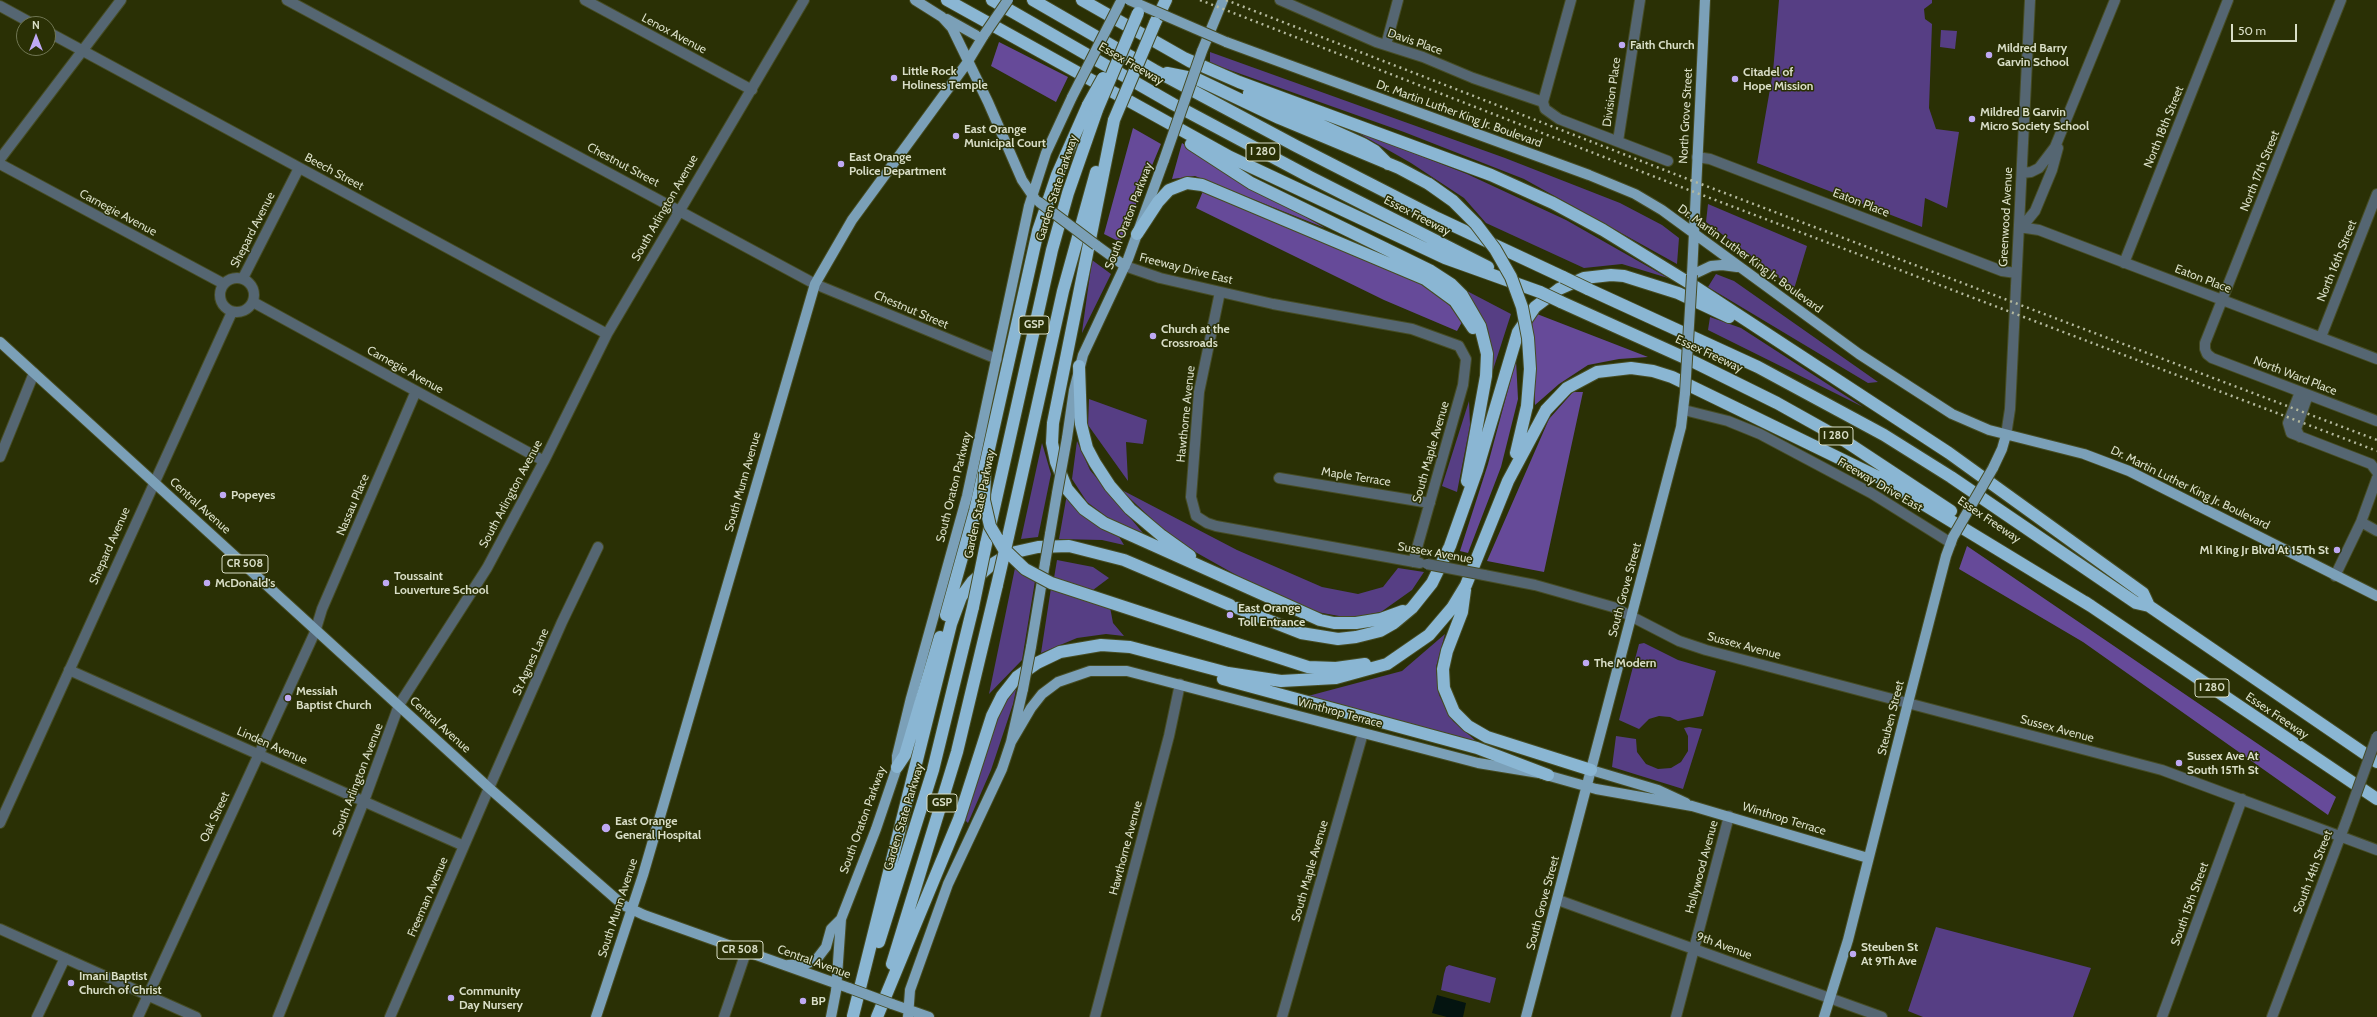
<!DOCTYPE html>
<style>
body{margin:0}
#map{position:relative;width:2377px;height:1017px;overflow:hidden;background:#2a3005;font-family:Cabin,sans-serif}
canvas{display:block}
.north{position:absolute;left:16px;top:16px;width:40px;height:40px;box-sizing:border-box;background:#2a3005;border:1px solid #707653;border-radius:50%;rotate:0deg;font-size:11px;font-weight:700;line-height:16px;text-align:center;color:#d9dec7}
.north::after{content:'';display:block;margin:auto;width:14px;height:18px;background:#bfa9f4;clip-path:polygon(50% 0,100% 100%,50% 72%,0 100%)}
.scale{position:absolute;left:2231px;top:24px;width:66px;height:18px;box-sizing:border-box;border:2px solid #d9dec7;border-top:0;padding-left:5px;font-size:12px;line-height:14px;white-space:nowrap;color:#d9dec7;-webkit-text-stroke:3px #2a3005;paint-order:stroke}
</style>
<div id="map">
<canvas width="2377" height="1017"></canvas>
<div class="north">N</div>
<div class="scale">50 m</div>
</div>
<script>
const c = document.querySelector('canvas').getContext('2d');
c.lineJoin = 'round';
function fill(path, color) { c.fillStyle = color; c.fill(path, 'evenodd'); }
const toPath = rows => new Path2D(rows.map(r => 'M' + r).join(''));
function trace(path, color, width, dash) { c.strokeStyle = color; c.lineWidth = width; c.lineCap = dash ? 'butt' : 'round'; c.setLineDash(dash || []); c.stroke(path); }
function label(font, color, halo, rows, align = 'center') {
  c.font = font + ' Cabin,sans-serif'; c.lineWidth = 3; c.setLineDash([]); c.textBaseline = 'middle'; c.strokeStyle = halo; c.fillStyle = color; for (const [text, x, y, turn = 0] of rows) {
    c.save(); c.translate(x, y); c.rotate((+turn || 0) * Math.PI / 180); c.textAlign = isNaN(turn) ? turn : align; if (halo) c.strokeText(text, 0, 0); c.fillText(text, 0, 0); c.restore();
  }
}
fill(toPath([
 [1779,0,1932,0,1932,3,1924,9,1925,19,1932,24,1929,108,1936,129,1959,132,1947,208,1925,198,1922,227,1757,163,1773,72],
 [1941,30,1957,31,1955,49,1940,47],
 [1210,52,1505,158,1620,203,1662,225,1679,238,1677,264,1524,179,1404,132,1210,63],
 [1353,130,1467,174,1566,220,1668,278,1622,264,1584,268,1486,223,1464,198,1411,163],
 [1708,204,1807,246,1794,289,1706,222],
 [1092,260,1111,274,1082,333,1082,332],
 [1716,274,1734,281,1878,382,1868,383,1708,287],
 [1467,291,1511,314,1492,373,1488,330],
 [1710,317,1741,328,1863,407,1708,330],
 [1089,399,1147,420,1143,444,1126,442,1128,481,1088,425],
 [1469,401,1470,425,1457,492,1442,486],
 [1077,441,1090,470,1143,533,1111,520,1087,502,1072,479],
 [1042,443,1051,474,1038,537,1021,539],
 [1120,489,1237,550,1322,587,1358,594,1383,587,1398,568,1424,572,1412,590,1381,612,1350,618,1317,612,1238,576,1174,540],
 [1067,494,1118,535,1124,545,1102,540,1059,539],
 [1057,560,1093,567,1109,578,1093,590,1054,578],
 [1015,568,1035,581,1022,660,989,694],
 [1051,588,1110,607,1113,623,1124,636,1106,634,1077,638,1041,653],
 [1445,634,1436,667,1439,695,1453,721,1476,741,1308,696,1402,671],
 [1644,643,1678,660,1716,671,1703,716,1678,721,1670,717,1659,716,1649,719,1639,729,1619,720,1639,644],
 [1017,685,1013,704,991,770,968,823,965,820,997,716,1005,699],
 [1689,727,1702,729,1683,789,1612,767,1616,736,1636,739,1637,752,1646,764,1658,769,1671,768,1681,762,1688,751,1688,736,1684,728],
 [1936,927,2091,968,2073,1017,1923,1017,1908,1011],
 [1449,965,1496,978,1490,1003,1441,990,1444,974,1446,967]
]), '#563e84');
fill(toPath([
 [999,42,1068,77,1056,102,991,66],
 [1133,128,1161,144,1120,242,1104,234],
 [1182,143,1214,165,1325,228,1195,176,1172,179],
 [1203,191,1421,284,1444,298,1462,322,1457,331,1384,300,1196,208],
 [1537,314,1648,357,1619,359,1588,365,1559,384,1535,405,1532,321],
 [1516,360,1518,399,1501,467,1468,553,1460,551,1488,464],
 [1573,392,1583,392,1544,572,1487,561,1549,419],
 [1967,546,2336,797,2328,815,2083,642,1959,569]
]), '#664a99');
fill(toPath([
 [1437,995,1466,1003,1463,1017,1447,1017,1432,1013]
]), '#041410');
const minor = toPath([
 [287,0,815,284,997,359],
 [585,0,752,90],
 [1280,0,1376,42,1423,57,1473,78,1543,102],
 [2341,0,2205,343,2205,349,2207,354,2212,358,2377,421],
 [0,6,33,24],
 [48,32,607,334],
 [1386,45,1398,0],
 [1543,102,1545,109,1559,119,1668,161],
 [1543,102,1571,0],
 [1618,141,1640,0],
 [1697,157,1710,159,2002,271,2016,273],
 [0,159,121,0],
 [0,164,224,284],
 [2022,173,2031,172,2039,168,2055,147,2115,0],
 [2019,227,2039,230,2377,359],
 [2019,227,2026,222,2035,211,2052,170,2058,148],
 [2124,263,2228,0],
 [1125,266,1160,278,1273,304,1412,329,1459,346,1466,359,1463,385,1413,562],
 '220 295a17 17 0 1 1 34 0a17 17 0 1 1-34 0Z',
 [243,278,299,168],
 [1220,292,1199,392,1191,497,1196,516,1207,523,1216,526,1420,563],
 [253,302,544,461],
 [2321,337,2377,194],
 [2300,392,2288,423,2291,433,2371,464,2377,472],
 [1684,410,1728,421,1760,434,1871,493,1951,543],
 [2006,435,2010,409,2030,0],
 [2300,437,2296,429,2308,395],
 [0,457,34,373],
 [1279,478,1430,503],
 [2361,522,2377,531],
 [1484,575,1535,585,1613,607,1679,641,1706,650,2162,770,2377,850],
 [2335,576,2361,522,2377,478],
 [69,670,464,846],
 [0,823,232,312],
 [1558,900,1882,1017],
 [0,929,196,1017],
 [37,1017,65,958],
 [138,1017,315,632,322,609,416,391],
 [278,1017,364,801,399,705,487,568,544,461,607,334,804,0],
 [390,1017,489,788,562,622,598,547],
 [724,1017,746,952],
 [1095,1017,1169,736,1180,684],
 [1282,1017,1363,733],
 [1676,1017,1729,816],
 [2162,1017,2242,799],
 [2272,1017,2347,819]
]);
const major = toPath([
 [915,0,942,17,952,28,988,102,1022,180,1035,199],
 [947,19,981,38],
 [1226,42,1589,175,1635,194,1662,210,1859,354,1952,414,1989,430,2084,454,2129,471,2377,596],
 [1202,51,1223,0],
 [1096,245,1125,266],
 [1692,275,1705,0],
 [1692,275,1711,266,1722,265,1737,267],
 [0,342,489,788,623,905,644,915,849,988],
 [1067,438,1074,390,1083,355,1128,259,1164,160],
 [1993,468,2002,449,2006,435],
 [1050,534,1057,493],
 [1031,647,1045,563],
 [1011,742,1031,708,1042,694,1058,682,1090,671,1127,671,1478,763,1539,773,1596,789,1692,806,1868,858],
 [1591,770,1658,790,1686,803],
 [788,965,805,964,816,960,826,947,831,929,841,919],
 [892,1004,929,1017],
 [596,1017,643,875,815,284,852,220,967,63,984,35],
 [831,1017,836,991,841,919,876,829,897,767,897,756,911,698,967,496,1029,206,1046,153,1072,97],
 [908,1017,910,990,948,884,1002,769,1011,742,1023,689],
 [1526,1017,1681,427,1685,393],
 [1824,1017,1848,940,1908,703,1946,556,1953,537]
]);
const highway = toPath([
 [947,0,1230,157,1445,258,1540,292],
 [992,0,1173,104,1310,177,1488,267],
 [1033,0,1154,70,1296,146,1437,218,1563,277],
 [1082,0,1191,62],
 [1155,23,1166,0],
 [1184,58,1239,82,1491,175,1553,203,1603,230,1694,286,1949,453,2143,593,2149,606],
 [1167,73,1197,79,1279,118,1399,168,1429,184],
 [1249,93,1363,144,1375,151,1388,164],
 [1114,120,1053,423,1052,443,1056,462,1067,489,1084,509,1104,523,1320,620,1334,623,1356,623,1381,619,1403,611],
 [1191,144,1251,183,1431,271,1451,284,1462,295,1480,326,1487,354,1486,376,1467,481],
 [1137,234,1158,202,1169,190,1187,183,1202,185,1425,279,1455,301,1473,328],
 [1588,289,1758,367,1884,435,1951,477,2136,603,2149,606,2377,762],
 [1561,302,1694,362,1777,403,1845,441,1951,511],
 [1079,366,1081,424,1087,448,1095,463,1110,486,1130,509,1162,536,1190,556],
 [1516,453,1527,406],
 [1008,537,1063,291,1096,172],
 [986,544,1052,250,1068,193,1097,110],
 [1465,590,1462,612,1447,651,1443,669,1444,688,1454,712,1468,726,1487,737,1591,770],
 [2085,602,2377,799],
 [1237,608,1301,633,1338,639,1356,637,1380,631,1394,623,1412,608,1432,583,1450,546,1477,470,1518,332,1535,307,1559,289,1584,278,1611,275,1624,276,1678,293,1729,317],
 [946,615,975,511,1038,231,1057,175,1088,105],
 [1228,641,1308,667,1336,668,1365,664],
 [1223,679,1477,748,1548,775],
 [897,767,905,755,940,637],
 [879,942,933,770,973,607],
 [892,964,957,752,997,585],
 [853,1016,951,624,961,597,972,582,991,565,1011,553,1038,547,1069,546,1124,560,1230,605],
 [877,1017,959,819,992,716,1002,696,1017,677,1037,663,1060,652,1101,645,1130,647,1228,673,1281,681,1336,678,1387,664,1429,635,1452,608,1466,585,1508,481,1546,410,1567,388,1597,372,1631,368,1653,371,1672,377,1882,479,2091,606]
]);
trace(minor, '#464c24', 12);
trace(major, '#464c24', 12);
trace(highway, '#464c24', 14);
trace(minor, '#556672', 10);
trace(major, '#7ba0b8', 10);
trace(highway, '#8ab6d3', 12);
trace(toPath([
 [1200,0,1681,187,2377,451],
 [1226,0,1685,178,2377,440]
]), '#b4b99e', 2.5, [2, 4]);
const minorBridge = toPath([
 [1427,564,1484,575],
 [2347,819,2377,736]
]);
const majorBridge = toPath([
 [1129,0,1226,42],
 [984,35,1008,0],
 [1072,97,1120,3],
 [1164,160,1202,51],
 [1039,202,1096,245],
 [1685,393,1692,275],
 [1057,493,1067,438],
 [1953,537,1993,468],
 [1045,563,1050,534],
 [1023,689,1031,647],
 [849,988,892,1004]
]);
const highwayBridge = toPath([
 [1088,105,1103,78],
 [1097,110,1138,13],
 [1114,120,1155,23],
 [1429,184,1453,201,1476,224,1495,249,1511,277,1522,307,1528,338,1530,369,1527,406],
 [1563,277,1588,289],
 [1540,292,1561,302],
 [985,472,984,500,990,526,1003,548,1025,569,1051,583,1228,641],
 [997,585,1008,537],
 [973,607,986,544]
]);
trace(minorBridge, '#464c24', 12, []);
trace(majorBridge, '#464c24', 12, []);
trace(highwayBridge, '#464c24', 14, []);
trace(minorBridge, '#556672', 10);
trace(majorBridge, '#7ba0b8', 10);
trace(highwayBridge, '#8ab6d3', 12);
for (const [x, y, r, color] of [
 [1622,45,4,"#bfa9f4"],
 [1989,55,4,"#bfa9f4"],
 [894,78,4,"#bfa9f4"],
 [1735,79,4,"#bfa9f4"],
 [1972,119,4,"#bfa9f4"],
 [956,136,4,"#bfa9f4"],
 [841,164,4,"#bfa9f4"],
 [1153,336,4,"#bfa9f4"],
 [223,495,4,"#bfa9f4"],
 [2337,550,4,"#bfa9f4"],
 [207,583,4,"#bfa9f4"],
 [386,583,4,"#bfa9f4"],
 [1230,615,4,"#bfa9f4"],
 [1586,663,4,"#bfa9f4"],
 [288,698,4,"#bfa9f4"],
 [2179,763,4,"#bfa9f4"],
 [606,828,5,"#bfa9f4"],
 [1853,954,4,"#bfa9f4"],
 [71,983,4,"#bfa9f4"],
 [451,998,4,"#bfa9f4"],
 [803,1001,4,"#bfa9f4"]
]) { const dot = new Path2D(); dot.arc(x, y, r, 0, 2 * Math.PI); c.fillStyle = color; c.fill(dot); trace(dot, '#2a3005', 1.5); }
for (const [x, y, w] of [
 [1263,152,34],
 [1034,325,30],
 [1836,436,34],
 [245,564,46],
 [2212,688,34],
 [942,803,30],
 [740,950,46]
]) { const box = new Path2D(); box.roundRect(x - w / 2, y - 9, w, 18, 3); c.fillStyle = '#2a3005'; c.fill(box); trace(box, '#d9dec7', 1); }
label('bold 11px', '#d9dec7', null, [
 ["I 280",1263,152],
 ["GSP",1034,325],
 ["I 280",1836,436],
 ["CR 508",245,564],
 ["I 280",2212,688],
 ["GSP",942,803],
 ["CR 508",740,950]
]);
label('12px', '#d9dec7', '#2a3005', [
 ["Lenox Avenue",674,34,28],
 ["Davis Place",1415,42,19],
 ["Essex Freeway",1131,64,30],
 ["Division Place",1612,92,-82],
 ["Dr. Martin Luther King Jr. Boulevard",1459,114,20],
 ["North Grove Street",1686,116,-87],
 ["North 18th Street",2164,127,-68],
 ["Chestnut Street",623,165,28],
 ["North 17th Street",2260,171,-68],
 ["Beech Street",334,172,28],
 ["Garden State Parkway",1057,188,-72],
 ["Eaton Place",1861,203,21],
 ["South Arlington Avenue",665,208,-60],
 ["Carnegie Avenue",118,213,28],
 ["South Oraton Parkway",1129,216,-69],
 ["Essex Freeway",1417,216,27],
 ["Greenwood Avenue",2006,217,-87],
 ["Shepard Avenue",253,230,-63],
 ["Dr. Martin Luther King Jr. Boulevard",1750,259,36],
 ["North 16th Street",2337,261,-68],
 ["Freeway Drive East",1186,269,14],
 ["Eaton Place",2203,279,21],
 ["Chestnut Street",911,310,23],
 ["Essex Freeway",1709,354,25],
 ["Carnegie Avenue",405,370,29],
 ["North Ward Place",2295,376,21],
 ["Hawthorne Avenue",1186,414,-84],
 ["South Maple Avenue",1431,452,-74],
 ["Maple Terrace",1356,477,9],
 ["South Munn Avenue",743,482,-74],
 ["Freeway Drive East",1880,485,30],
 ["South Oraton Parkway",954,487,-76],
 ["Dr. Martin Luther King Jr. Boulevard",2190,488,26],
 ["South Arlington Avenue",511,494,-62],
 ["Garden State Parkway",980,504,-78],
 ["Nassau Place",353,505,-67],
 ["Central Avenue",200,506,42],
 ["Essex Freeway",1989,520,34],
 ["Shepard Avenue",110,546,-66],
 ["Sussex Avenue",1435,553,10],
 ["South Grove Street",1625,590,-75],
 ["Sussex Avenue",1744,646,15],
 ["St Agnes Lane",531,662,-66],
 ["Winthrop Terrace",1340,713,15],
 ["Essex Freeway",2277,716,34],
 ["Steuben Street",1891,718,-76],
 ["Central Avenue",440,725,42],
 ["Sussex Avenue",2057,729,15],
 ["Linden Avenue",272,746,24],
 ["South Arlington Avenue",358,780,-69],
 ["Oak Street",215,817,-65],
 ["Garden State Parkway",904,817,-73],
 ["Winthrop Terrace",1784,819,17],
 ["South Oraton Parkway",863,820,-70],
 ["Hawthorne Avenue",1126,848,-75],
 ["Hollywood Avenue",1702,867,-75],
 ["South Maple Avenue",1310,871,-74],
 ["South 14th Street",2313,872,-69],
 ["Freeman Avenue",428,897,-67],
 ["South Grove Street",1543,903,-75],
 ["South 15th Street",2190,904,-70],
 ["South Munn Avenue",618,908,-72],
 ["9th Avenue",1724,946,20],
 ["Central Avenue",814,962,20]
]);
label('bold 12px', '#d9dec7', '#2a3005', [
 ["Faith Church",1630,45],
 ["Mildred Barry",1997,48],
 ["Garvin School",1997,62],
 ["Little Rock",902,71],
 ["Holiness Temple",902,85],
 ["Citadel of",1743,72],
 ["Hope Mission",1743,86],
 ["Mildred B Garvin",1980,112],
 ["Micro Society School",1980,126],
 ["East Orange",964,129],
 ["Municipal Court",964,143],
 ["East Orange",849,157],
 ["Police Department",849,171],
 ["Church at the",1161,329],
 ["Crossroads",1161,343],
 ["Popeyes",231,495],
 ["Ml King Jr Blvd At 15Th St",2329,550,"right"],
 ["Toussaint",394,576],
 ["Louverture School",394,590],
 ["McDonald's",215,583],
 ["East Orange",1238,608],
 ["Toll Entrance",1238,622],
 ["The Modern",1594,663],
 ["Messiah",296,691],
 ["Baptist Church",296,705],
 ["Sussex Ave At",2187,756],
 ["South 15Th St",2187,770],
 ["East Orange",615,821],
 ["General Hospital",615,835],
 ["Steuben St",1861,947],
 ["At 9Th Ave",1861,961],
 ["Imani Baptist",79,976],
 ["Church of Christ",79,990],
 ["Community",459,991],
 ["Day Nursery",459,1005],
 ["BP",811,1001]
], 'left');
</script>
